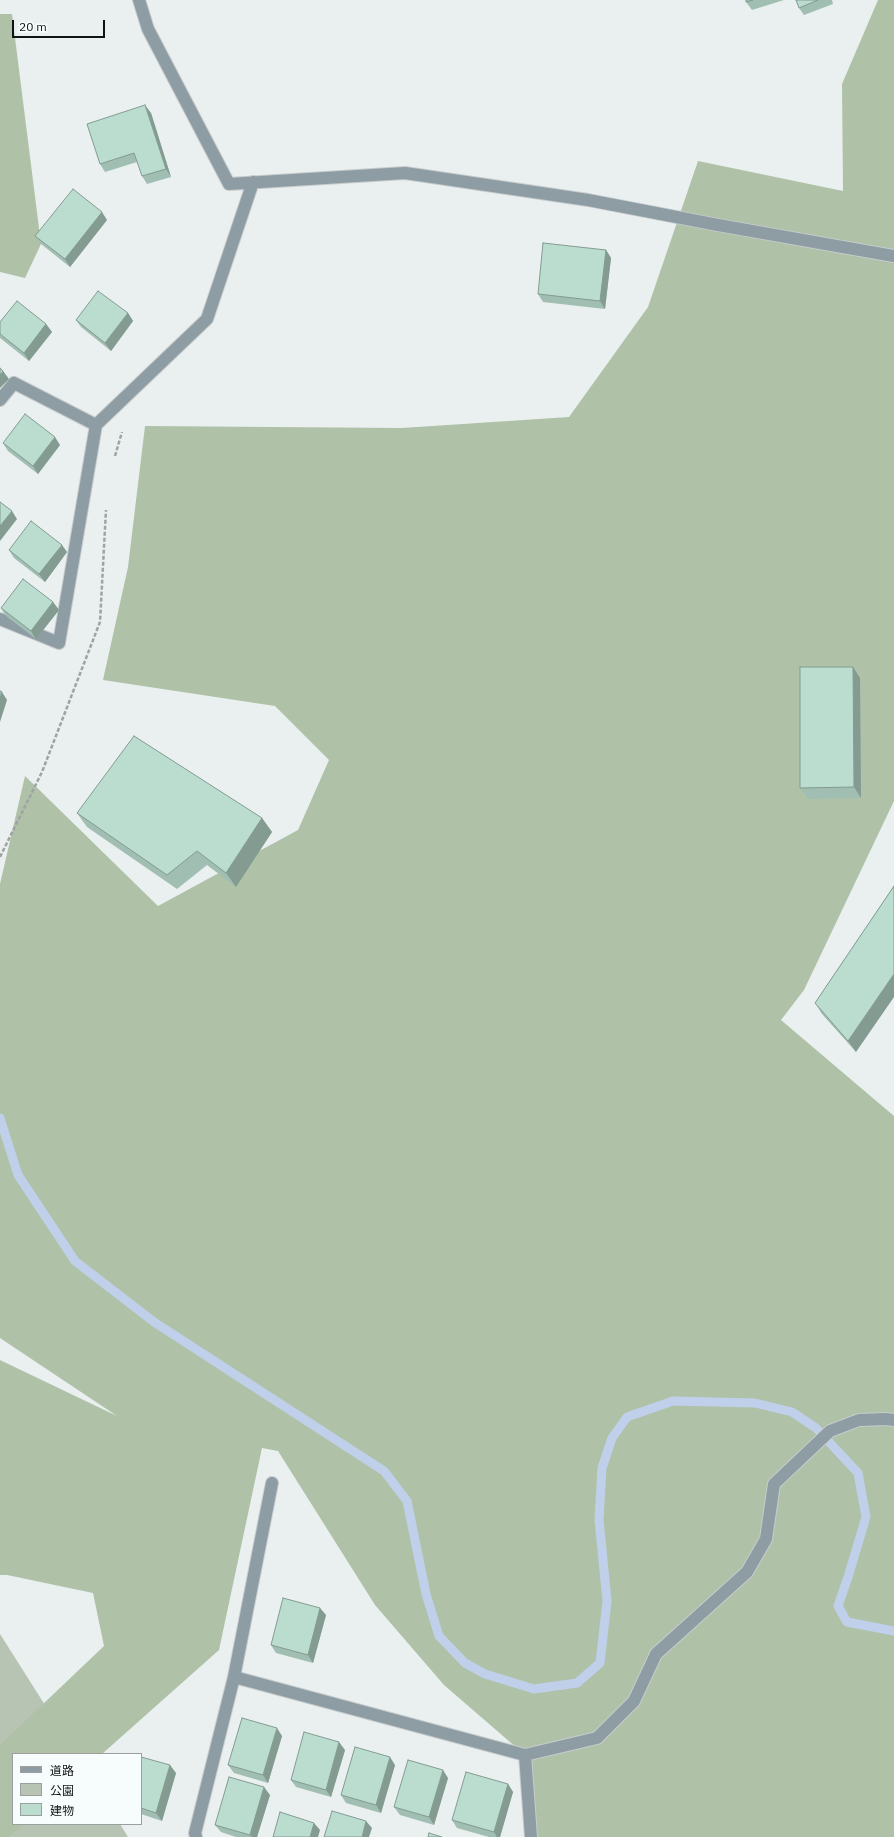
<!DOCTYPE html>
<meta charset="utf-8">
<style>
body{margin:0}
#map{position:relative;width:894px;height:1837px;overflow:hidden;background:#eaeff0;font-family:"IBM Plex Sans","Noto Sans JP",sans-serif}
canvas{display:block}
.legend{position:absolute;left:12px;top:1753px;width:130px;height:72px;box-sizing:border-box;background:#f7fdfd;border:1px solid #9b9f9f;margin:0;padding:5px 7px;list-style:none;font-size:12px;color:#111313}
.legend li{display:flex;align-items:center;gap:8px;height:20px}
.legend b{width:20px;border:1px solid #9b9f9f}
.scale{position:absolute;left:12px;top:20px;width:93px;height:18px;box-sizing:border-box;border:2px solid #111313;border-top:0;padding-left:5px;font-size:12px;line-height:14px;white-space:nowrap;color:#111313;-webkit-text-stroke:3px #f7fdfd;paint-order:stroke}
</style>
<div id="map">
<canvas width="894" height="1837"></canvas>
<ul class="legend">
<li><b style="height:5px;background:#8e9ca3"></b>道路</li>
<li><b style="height:11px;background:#b7c4b3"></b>公園</li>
<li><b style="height:11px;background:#bbddcf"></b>建物</li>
</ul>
<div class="scale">20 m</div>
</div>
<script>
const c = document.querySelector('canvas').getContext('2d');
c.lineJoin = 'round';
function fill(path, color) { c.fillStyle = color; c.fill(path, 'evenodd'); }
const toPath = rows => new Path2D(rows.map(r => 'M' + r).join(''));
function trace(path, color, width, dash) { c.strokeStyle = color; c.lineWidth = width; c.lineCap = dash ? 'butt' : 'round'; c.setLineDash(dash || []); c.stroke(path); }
fill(toPath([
 [0,1634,76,1754,13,1754,13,1824,120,1824,128,1837,0,1837]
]), '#b7c4b3');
fill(toPath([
 [878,0,894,0,894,801,804,990,781,1020,894,1116,894,1837,531,1837,525,1755,444,1685,375,1605,278,1451,262,1448,219,1650,102,1754,13,1754,13,1824,24,1824,9,1837,0,1837,0,1745,104,1646,93,1593,7,1575,0,1575,0,1360,117,1416,0,1338,0,884,25,776,158,906,298,830,329,760,275,706,103,680,128,567,145,426,402,428,569,417,648,307,698,161,843,191,842,84],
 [0,14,12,14,41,244,25,278,0,272]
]), '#afc2a8');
trace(toPath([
 [0,1118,18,1175,75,1261,154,1322,384,1471,407,1501,426,1594,439,1636,465,1663,485,1674,534,1689,577,1683,600,1663,607,1601,599,1520,602,1468,612,1438,627,1417,673,1401,755,1403,792,1412,816,1428,858,1473,866,1517,848,1577,838,1606,847,1622,894,1631]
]), '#c0d0eb', 9);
const minor = toPath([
 [139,0,148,29,229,184,405,173,588,200,718,225,894,256],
 [0,400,14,383,96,425],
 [0,619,59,643,96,425,207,319,253,182],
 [234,1677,525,1755,597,1738,634,1701,656,1654,747,1572,766,1539,774,1484,830,1431,859,1420,886,1419,894,1420],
 [525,1755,531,1837],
 [196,1837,195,1833,234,1677,272,1483]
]);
trace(minor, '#c7cccd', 14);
trace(toPath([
 [115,456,122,432],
 [0,857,42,772,100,622,106,510]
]), '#9fa3a3', 2.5, [4, 2]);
trace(minor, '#8e9ca3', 12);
fill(toPath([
 [746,0,784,0,752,10,746,2],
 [796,0,832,0,833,4,804,15,799,8],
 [151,113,171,177,147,184,142,176,137,162,105,172,100,164],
 [107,220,70,267,41,244,35,236],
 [606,250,611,258,605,309,543,302,538,294],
 [128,313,133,321,111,351,81,327,76,320],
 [0,322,46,324,52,332,29,361,0,338],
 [3,443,60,445,38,474,8,451],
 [9,550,67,552,45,582,14,558],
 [53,602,59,610,36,639,6,616,1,608],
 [853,667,860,678,861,798,808,799,800,788],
 [77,813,262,818,272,832,236,887,207,865,177,889,87,827],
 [894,886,856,1052,822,1014,815,1003],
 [326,1615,313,1663,276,1653,271,1645],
 [282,1736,268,1783,234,1773,228,1765],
 [345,1750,331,1797,296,1787,291,1780],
 [141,1757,176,1773,162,1821,141,1814],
 [395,1765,381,1813,346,1803,341,1795],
 [448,1778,434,1825,400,1815,394,1807],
 [508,1784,513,1792,500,1837,489,1837,457,1828,452,1820],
 [270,1795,257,1837,236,1837,221,1832,215,1825]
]), '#a1beb2');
fill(toPath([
 [145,105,151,113,171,177,166,169],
 [102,212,107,220,70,267,65,259],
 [606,250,611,258,605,309,600,301],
 [128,313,133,321,111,351,105,343],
 [46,324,52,332,29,361,24,353],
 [3,371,9,379,0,388,0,375],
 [55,437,60,445,38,474,33,466],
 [12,511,17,519,0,541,0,526],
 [62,545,67,552,45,582,39,574],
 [53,602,59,610,36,639,31,631],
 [853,667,860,678,861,798,854,787],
 [2,692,7,700,0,722,0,698],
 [262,818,272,832,236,887,226,873],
 [894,974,894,997,856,1052,848,1041],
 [320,1608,326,1615,313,1663,308,1655],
 [277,1728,282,1736,268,1783,263,1775],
 [339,1742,345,1750,331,1797,326,1790],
 [390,1757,395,1765,381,1813,376,1805],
 [170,1765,176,1773,162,1821,156,1813],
 [443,1770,448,1778,434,1825,429,1817],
 [508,1784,513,1792,500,1837,497,1837,494,1832],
 [264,1787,270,1795,257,1837,252,1837,250,1835],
 [366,1821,372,1828,369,1837,362,1837],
 [314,1823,320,1830,318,1837,310,1837]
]), '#839b91');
const building = toPath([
 [746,0,753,0,746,2,746,0],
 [796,0,818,0,799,8,796,0],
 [145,105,166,169,142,176,134,153,100,164,87,124,145,105],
 [73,189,102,212,65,259,35,236,73,189],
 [543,243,606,250,600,301,538,294,543,243],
 [98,291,128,313,105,343,76,320,98,291],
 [17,301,46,324,24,353,0,334,0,322,17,301],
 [0,368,3,371,0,375,0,368],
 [25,414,55,437,33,466,3,443,25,414],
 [0,502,12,511,0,526,0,502],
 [31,521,62,545,39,574,9,550,31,521],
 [23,579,53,602,31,631,1,608,23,579],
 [800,667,853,667,854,787,800,788,800,667],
 [0,691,2,692,0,698,0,691],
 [134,736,262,818,226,873,197,851,167,875,77,813,134,736],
 [894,886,894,974,848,1041,815,1003,894,886],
 [283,1598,320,1608,308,1655,271,1645,283,1598],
 [242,1718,277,1728,263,1775,228,1765,242,1718],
 [304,1732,339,1742,326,1790,291,1780,304,1732],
 [355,1747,390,1757,376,1805,341,1795,355,1747],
 [141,1757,170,1765,156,1813,141,1808,141,1757],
 [408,1760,443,1770,429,1817,394,1807,408,1760],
 [466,1772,508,1784,494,1832,452,1820,466,1772],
 [229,1777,264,1787,250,1835,215,1825,229,1777],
 [332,1811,366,1821,362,1837,324,1837,332,1811],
 [280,1812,314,1823,310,1837,273,1837,280,1812],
 [429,1833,442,1837,428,1837,429,1833]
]);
fill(building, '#bbddcf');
trace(building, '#839b91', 1);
</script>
